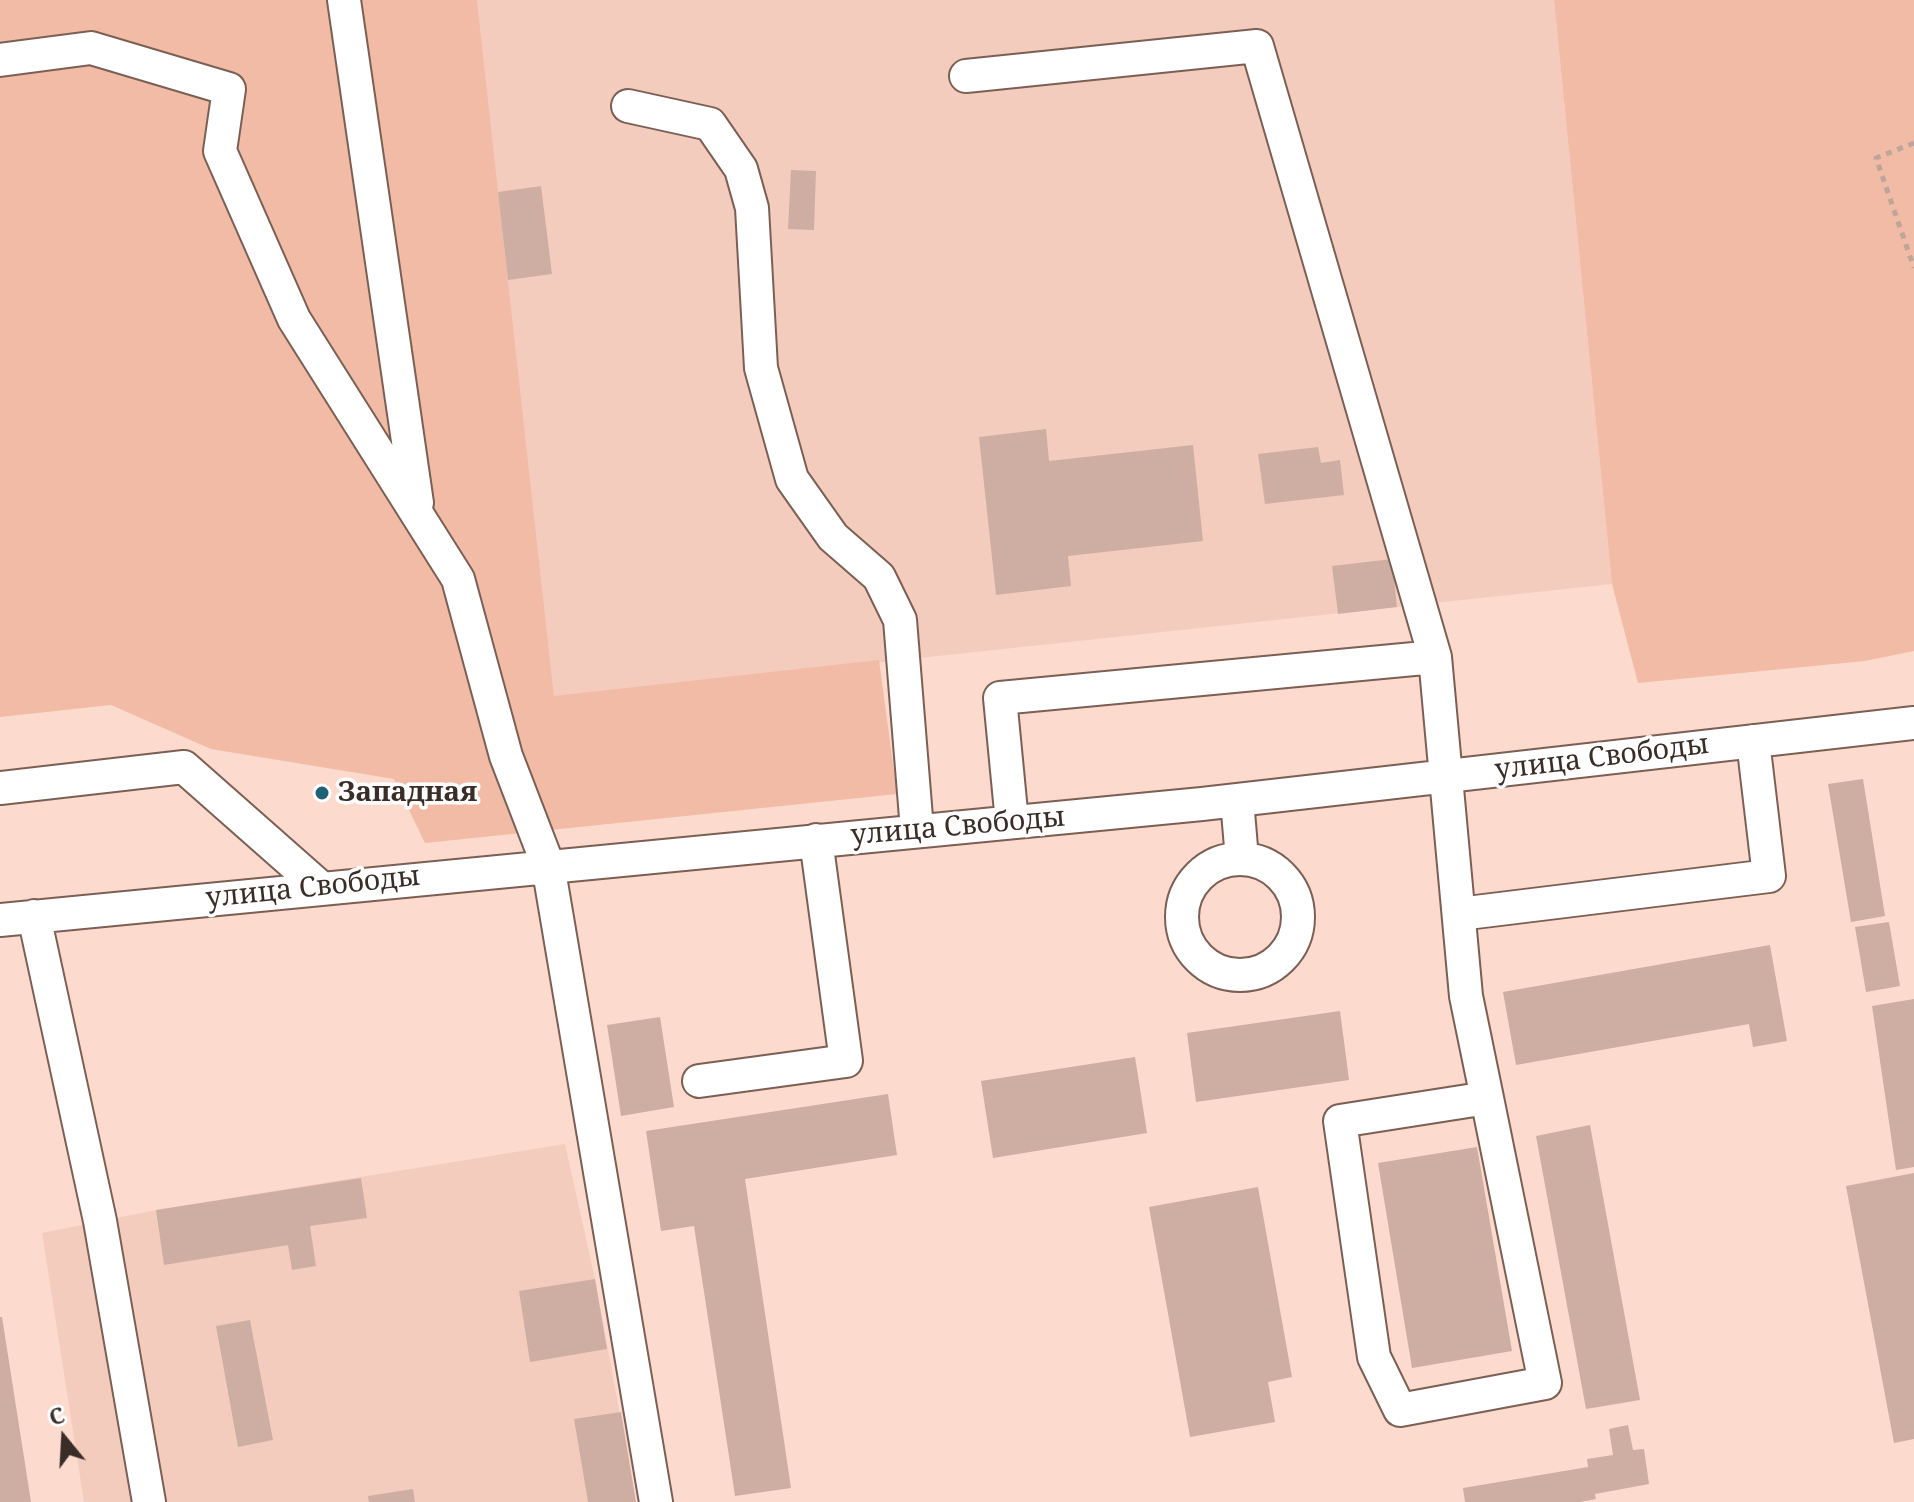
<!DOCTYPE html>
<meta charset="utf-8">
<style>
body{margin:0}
#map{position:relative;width:1914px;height:1502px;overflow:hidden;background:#fcdace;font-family:"Noto Serif",serif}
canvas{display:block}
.north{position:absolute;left:24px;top:1398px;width:80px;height:80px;-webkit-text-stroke:6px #fff;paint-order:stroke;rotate:342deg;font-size:22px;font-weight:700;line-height:32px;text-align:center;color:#3a2d28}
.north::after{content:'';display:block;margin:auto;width:28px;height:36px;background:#3a2d28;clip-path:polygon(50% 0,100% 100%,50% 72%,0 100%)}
</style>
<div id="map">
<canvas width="1914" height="1502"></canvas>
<div class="north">С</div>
</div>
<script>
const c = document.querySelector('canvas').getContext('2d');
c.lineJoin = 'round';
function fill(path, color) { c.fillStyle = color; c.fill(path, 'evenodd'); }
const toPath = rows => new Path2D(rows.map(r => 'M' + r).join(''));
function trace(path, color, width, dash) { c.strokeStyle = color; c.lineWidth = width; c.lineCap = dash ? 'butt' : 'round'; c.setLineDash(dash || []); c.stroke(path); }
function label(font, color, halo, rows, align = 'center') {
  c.font = font + ' "Noto Serif",serif'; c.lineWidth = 7; c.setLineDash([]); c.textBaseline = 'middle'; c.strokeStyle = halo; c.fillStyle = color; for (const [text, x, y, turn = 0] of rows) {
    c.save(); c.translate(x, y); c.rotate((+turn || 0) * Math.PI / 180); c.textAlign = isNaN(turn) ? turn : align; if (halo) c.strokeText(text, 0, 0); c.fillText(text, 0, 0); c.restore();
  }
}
fill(toPath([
 [477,0,1554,0,1612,584,554,697],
 [565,1144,595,1279,636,1502,84,1502,42,1233,156,1210]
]), '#f4ccbd');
fill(toPath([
 [0,0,477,0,554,696,879,660,897,794,425,843,394,779,211,749,111,705,0,717],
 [1554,0,1914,0,1914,651,1865,661,1638,683,1612,584]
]), '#f1bba6');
fill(toPath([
 [791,170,816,171,814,230,788,229],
 [541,186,552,274,508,280,498,192],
 [1046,429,1049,461,1193,445,1203,541,1068,556,1071,586,996,595,979,437],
 [1318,447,1321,463,1340,460,1344,495,1265,504,1258,454],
 [1392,559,1397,607,1338,614,1332,566],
 [1863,779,1885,916,1851,922,1828,784],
 [1889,922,1900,986,1866,992,1855,927],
 [1770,945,1787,1041,1753,1047,1749,1024,1516,1065,1503,992],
 [1914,999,1914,1167,1896,1170,1872,1006],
 [1340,1011,1349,1080,1196,1102,1187,1033],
 [660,1017,674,1107,621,1116,607,1025],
 [1135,1057,1147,1133,993,1158,981,1081],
 [888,1094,897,1155,745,1179,791,1488,735,1496,694,1226,661,1231,646,1131],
 [1590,1125,1640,1400,1586,1409,1536,1136],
 [1477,1147,1512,1351,1412,1368,1378,1163],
 [1914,1173,1914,1439,1894,1443,1846,1186],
 [361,1178,367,1218,310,1226,316,1266,292,1270,288,1245,164,1265,156,1210],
 [1258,1187,1292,1377,1268,1382,1275,1422,1190,1437,1149,1207],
 [595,1279,607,1349,530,1362,519,1291],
 [0,1317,2,1317,31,1502,0,1502],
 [250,1320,273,1440,238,1447,216,1326],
 [621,1412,636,1502,588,1502,574,1419],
 [1628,1425,1633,1450,1644,1449,1649,1484,1595,1494,1596,1499,1580,1502,1465,1502,1463,1488,1588,1467,1587,1459,1613,1455,1609,1429],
 [413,1489,415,1502,369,1502,368,1496]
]), '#ceaea2');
const minor = toPath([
 [344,0,417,503],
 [0,60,91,48,229,89,220,151,294,319,458,579,506,756,548,865,656,1502],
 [966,76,1257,46,1435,657],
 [628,106,710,124,741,169,752,208,761,368,792,479,833,537,879,577,900,620,917,830],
 [0,788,184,767,320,887],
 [1237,800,1242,859],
 [1012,822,1000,698,1435,657,1466,996,1487,1098,1545,1383,1400,1410,1374,1357,1340,1121,1487,1098],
 '1182 917a58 58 0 1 1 116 0a58 58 0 1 1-116 0Z',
 [1459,914,1769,876,1753,741],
 [34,916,100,1221,149,1502],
 [0,920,1202,804,1914,723],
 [699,1081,846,1061,816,840]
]);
trace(minor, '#7b5f54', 36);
trace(toPath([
 [1914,143,1876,158,1914,268]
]), '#bfa49a', 5, [6, 6]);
trace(minor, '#fff', 32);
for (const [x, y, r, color] of [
 [322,793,8,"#206275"]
]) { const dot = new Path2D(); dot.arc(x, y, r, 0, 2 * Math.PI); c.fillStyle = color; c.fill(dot); trace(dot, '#fff', 3); }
label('28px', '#3a2d28', '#fff', [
 ["улица Свободы",1602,758,-7],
 ["улица Свободы",958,827,-5],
 ["улица Свободы",313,888,-6]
]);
label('bold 28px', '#3a2d28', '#fff', [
 ["Западная",338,793]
], 'left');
</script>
